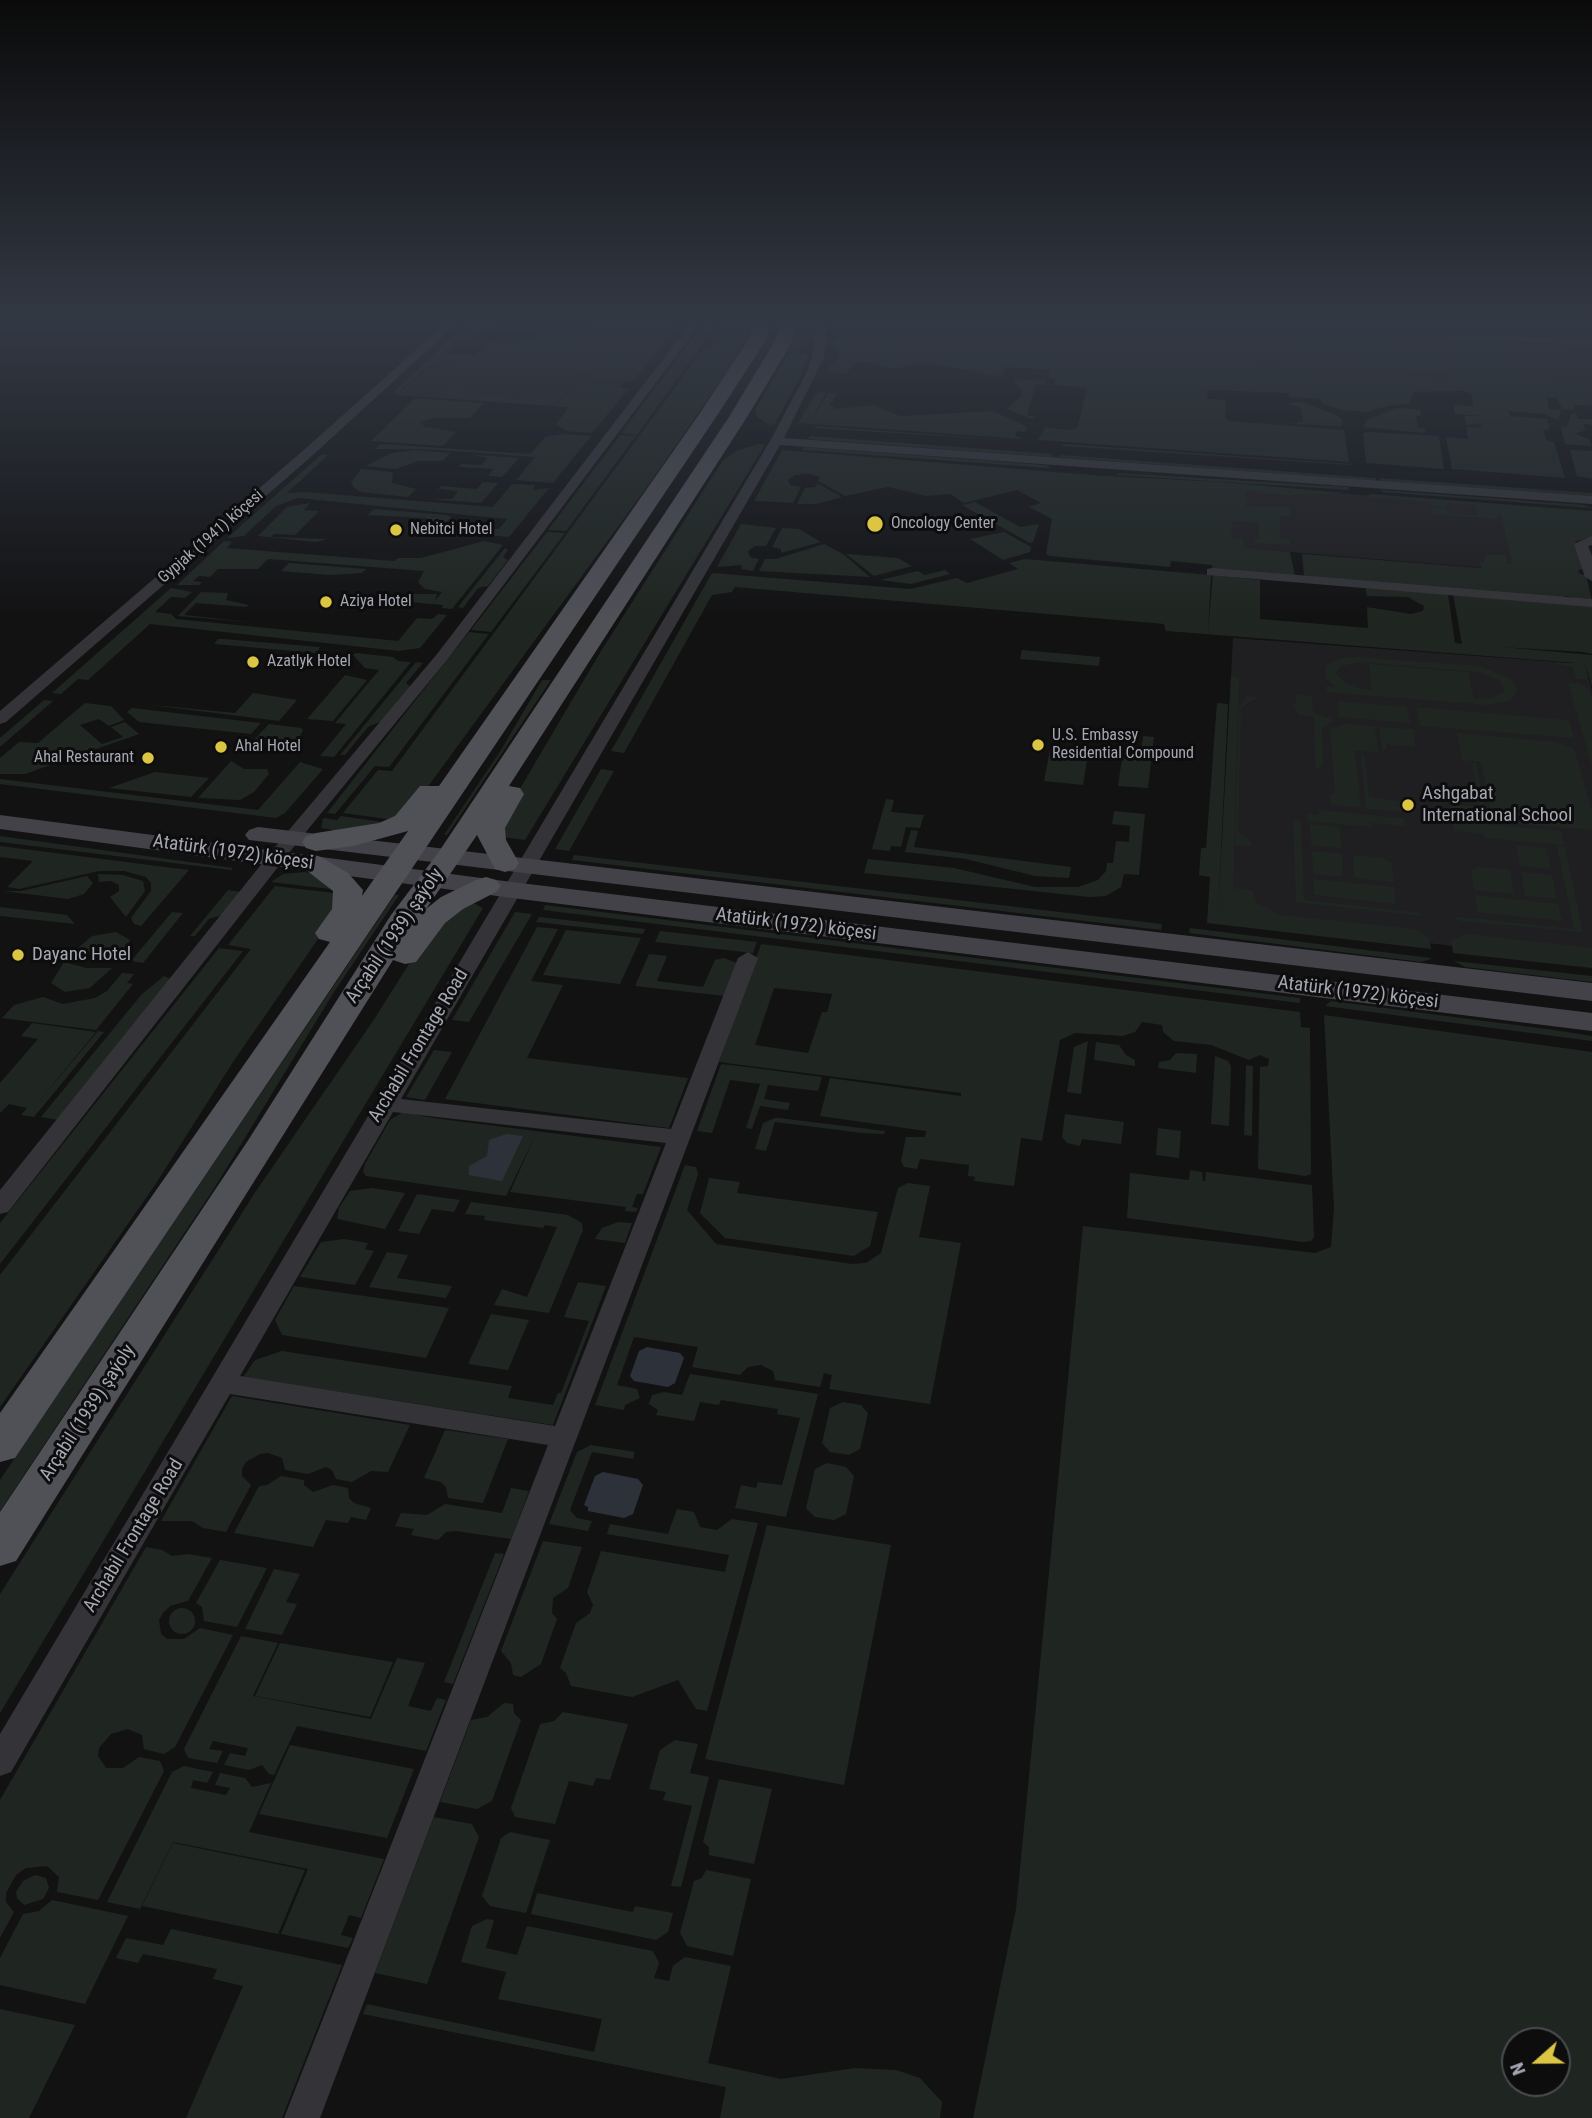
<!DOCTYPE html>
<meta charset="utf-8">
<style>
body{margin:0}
#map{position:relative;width:1592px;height:2118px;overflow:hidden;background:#121213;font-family:"Roboto Condensed",sans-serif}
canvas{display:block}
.north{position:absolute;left:1501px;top:2027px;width:70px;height:70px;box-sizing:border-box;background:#0d0d0e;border:2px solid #4a4b50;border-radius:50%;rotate:249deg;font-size:19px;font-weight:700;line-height:28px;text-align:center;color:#a5a7b2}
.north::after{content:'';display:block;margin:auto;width:24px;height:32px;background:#dbc543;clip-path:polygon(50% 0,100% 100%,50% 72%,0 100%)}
</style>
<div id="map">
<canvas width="1592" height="2118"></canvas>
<div class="north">N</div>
</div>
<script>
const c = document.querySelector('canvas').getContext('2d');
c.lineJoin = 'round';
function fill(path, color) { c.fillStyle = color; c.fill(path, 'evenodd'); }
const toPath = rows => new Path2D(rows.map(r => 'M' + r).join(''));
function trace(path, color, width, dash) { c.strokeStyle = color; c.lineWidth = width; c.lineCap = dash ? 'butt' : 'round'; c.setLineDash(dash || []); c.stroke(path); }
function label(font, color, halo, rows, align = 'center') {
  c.font = font + ' "Roboto Condensed",sans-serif'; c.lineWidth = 6; c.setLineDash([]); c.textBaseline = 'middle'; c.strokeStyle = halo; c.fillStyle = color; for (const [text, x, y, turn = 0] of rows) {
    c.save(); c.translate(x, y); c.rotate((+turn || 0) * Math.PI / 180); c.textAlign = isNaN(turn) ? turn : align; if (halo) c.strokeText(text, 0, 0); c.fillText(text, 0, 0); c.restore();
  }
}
fill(toPath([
 [645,324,674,324,620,387,624,388,606,410,396,395,427,368,461,358,593,329],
 [836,324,1455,324,1468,382,838,341],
 [1507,340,1592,345,1592,390,1519,385],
 [1221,484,1557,510,1576,575,1214,546],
 [1233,638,1585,664,1592,691,1592,962,1218,919]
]), '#1f1e20');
fill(toPath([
 [467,324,501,324,500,329,480,333,469,340,459,339,446,353,475,355,489,341,495,340,495,344,521,343,522,339,537,339,537,331,604,324,663,324,661,327,608,332,602,328,604,332,573,335,586,345,607,347,642,340,635,333,658,331,629,368,632,369,670,324,679,324,633,382,601,381,593,374,596,367,593,371,553,368,555,364,604,365,599,347,600,358,595,361,550,361,534,358,524,351,512,354,517,356,516,360,508,363,514,366,482,367,460,358,427,367,398,393,392,393],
 [703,324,717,324,637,435,621,433],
 [721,324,753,324,732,364,647,487,410,811,391,823,387,819,343,813,378,770,392,771,704,348,712,348,717,341,709,340],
 [800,324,816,324,815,342,803,342,797,353,808,354,801,376,775,423,779,424,769,425,757,417,755,410,788,354],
 [833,324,918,324,907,340,834,336],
 [1077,324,1114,324,1139,327,1135,334,1075,331],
 [1148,324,1193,324,1208,331,1207,339,1149,335,1146,334],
 [1298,324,1315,324,1317,329,1317,324,1386,324,1387,332,1350,330,1351,334,1298,331],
 [1456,324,1592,324,1592,341,1463,334,1458,333],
 [1074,333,1133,337,1135,341,1129,343,1086,340,1081,348,1143,352,1143,355,1071,350],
 [1300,334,1327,335,1328,340,1331,340,1332,336,1359,337,1360,342,1364,342,1364,338,1394,340,1398,344,1398,340,1429,342,1430,346,1434,346,1433,342,1440,342,1446,373,1346,368,1346,358,1342,358,1342,368,1241,361,1282,362,1297,358],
 [1452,337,1507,340,1512,344,1521,373,1543,374,1535,361,1526,360,1522,349,1541,351,1544,359,1539,361,1550,378,1592,382,1577,385,1592,388,1592,406,1574,405,1575,410,1562,409,1557,398,1547,397,1549,409,1561,410,1558,420,1544,414,1508,411,1510,416,1547,419,1550,429,1543,430,1547,441,1554,442,1565,478,1452,469,1446,437,1468,439,1466,426,1484,429,1479,427,1482,424,1466,425,1464,416,1483,416,1455,414,1453,405,1473,406,1472,394,1463,391,1414,392,1409,404,1392,405,1366,412,1342,410,1322,403,1320,399,1289,397,1288,393,1207,390,1208,399,1226,400,1225,418,1229,421,1344,430,1349,462,1038,440,1045,427,1066,430,1077,428,1087,388,1054,385,1055,380,1048,378,1050,370,1005,367,1002,377,927,363,891,369,864,361,854,363,847,374,825,370,838,359,840,354,834,350,831,342,838,340,1448,378,1459,374],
 [1150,338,1207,341,1205,357,1152,356,1153,349,1192,352,1196,344,1145,342],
 [1015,379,1047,381,1045,385,1036,384,1027,415,1034,416,1032,419,1007,409,1022,395,1021,389,1014,382],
 [452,384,467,386,460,393,522,398,530,390,565,392,554,403,558,404,570,392,593,384,629,389,592,433,566,431,556,424,569,407,437,398],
 [820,392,826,393,811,421,828,393,837,393,830,405,837,409,874,405,900,416,993,411,1027,427,1025,432,1017,431,1015,436,1024,439,798,423,815,394],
 [415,398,484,403,470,418,434,418,420,422,425,427,456,432,443,446,371,441],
 [1302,402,1336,415,1343,420,1342,426,1292,424,1303,421,1301,408,1285,403],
 [1396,408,1420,409,1421,416,1416,416,1418,428,1425,429,1425,433,1363,427,1367,420],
 [1576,413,1578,419,1592,419,1592,425,1584,424,1585,430,1575,434,1589,439,1591,446,1565,444,1561,428,1567,426,1571,414],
 [816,426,1023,441,814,428],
 [1369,432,1439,436,1444,469,1366,463,1363,433],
 [563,434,591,436,553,483,516,480,535,457,423,449,375,449,381,444,530,454,545,437],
 [620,435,636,436,566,531,548,530],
 [810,436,1053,454,1052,457,808,439],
 [759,444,765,445,525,840,503,837,508,809,601,651,723,460,739,450],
 [1063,444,1351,464,1351,465,1062,446],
 [803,447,1044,465,1049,466,1049,468,802,450],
 [415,450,450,453,443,461,418,461,396,469,366,466,392,453],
 [782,450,1105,476,1220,482,1345,493,1283,495,1245,490,1245,499,1257,500,1245,501,1245,506,1290,507,1290,516,1280,516,1280,538,1290,539,1290,545,1255,543,1254,539,1259,539,1259,523,1232,521,1231,538,1243,539,1243,545,1247,548,1290,552,1295,576,1213,570,1212,565,1171,561,1170,567,1050,556,1046,554,1052,519,1029,507,1041,503,1017,490,964,503,950,494,926,496,888,487,845,496,818,481,820,477,809,474,795,475,788,480,790,485,801,487,793,503,754,501],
 [1570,450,1592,451,1592,479,1577,476],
 [322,454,328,455,287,493,305,492,493,507,512,484,535,485,533,490,549,488,509,537,486,535,480,529,499,529,507,519,298,498,276,506,244,536,227,538],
 [469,454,489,456,519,458,502,477,488,476,493,469,458,467,461,464,481,465,487,458],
 [1060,455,1376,478,1376,481,1058,457],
 [361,469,393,472,392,483,416,489,408,497,360,492,354,488,351,482],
 [1117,473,1348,487,1349,490,1117,475],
 [1380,478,1592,493,1592,496,1380,481],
 [483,482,498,483,481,503,429,499,452,499,458,491,438,489,441,486,477,489],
 [817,483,842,497,816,504,797,504,805,488,816,487],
 [1382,490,1583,505,1592,508,1382,492],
 [1369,494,1592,511,1592,538,1575,541,1584,569,1578,570,1580,574,1586,575,1592,601,1565,596,1565,599,1304,576,1302,554,1481,568,1480,562,1483,562,1486,555,1506,555,1508,564,1512,564,1501,514,1497,514,1497,519,1432,514,1431,508,1445,509,1450,514,1478,515,1475,505,1448,503,1445,507,1431,506,1430,502,1369,497],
 [975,502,1020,527,1039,524,1033,542,1030,543,962,505],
 [310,503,304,510,319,511,295,535,274,534,271,537,327,539,316,542,258,536,287,507],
 [374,509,448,515,451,517,440,529,436,529,441,523,426,521,427,518,367,515],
 [741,524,776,528,766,546,755,546,748,551,750,557,759,559,753,571,741,569,742,565,717,567],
 [782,528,799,529,821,542,781,553,781,549,772,547],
 [547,532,565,533,491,632,471,630],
 [1004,532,1031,547,1030,552,1003,560,970,539],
 [224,541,232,542,227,548,394,561,398,558,421,558,484,541,503,545,452,609,442,608,443,605,410,602,412,599,403,598,406,594,437,594,435,601,442,592,425,589,418,582,424,571,268,559,258,569,218,569,210,577,199,576,193,581,202,582,199,585,177,585],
 [824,544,843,554,870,577,759,571,765,559,776,559],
 [505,548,508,550,503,557,508,560,488,586,478,588,463,608,458,607],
 [846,554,898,558,912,566,874,576],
 [1025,559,1211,575,1208,632,1213,575,1260,580,1260,619,1368,628,1367,607,1411,614,1423,611,1424,606,1408,597,1367,596,1365,587,1448,594,1455,643,1462,644,1453,594,1592,606,1592,654,1584,652,1501,647,1592,655,1592,687,1585,664,1588,679,1576,679,1573,667,1554,663,1577,663,1166,631,1164,624,735,587,732,592,712,595,624,753,611,751,712,573,910,589,957,578,967,583,1018,569,1009,563],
 [289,563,366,569,362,573,330,575,281,571],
 [945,570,950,574,911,584,880,580,918,571,925,575],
 [171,588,192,592,185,598,171,597,155,612,171,614,176,619,398,641,417,618,432,619,438,614,447,615,420,648,399,651,150,624,88,680,78,679,61,694,52,693],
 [201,592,228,593,226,600,249,605,246,607,196,603,184,615,250,622,178,616],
 [469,632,489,634,389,767,375,766,335,814,327,813],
 [218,639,223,639,320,647,316,653,214,644],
 [1022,650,1100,657,1099,666,1020,659],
 [356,653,393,657,398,661,411,662,334,757,320,756,346,724,335,723,379,670,365,668,353,655],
 [1357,657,1478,666,1510,678,1518,690,1510,701,1487,705,1327,692,1326,686,1336,687,1326,678,1326,666,1340,658],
 [1358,662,1478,672,1499,680,1505,691,1492,698,1474,699,1468,672,1369,664,1372,690,1361,689,1346,684,1336,673,1340,667],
 [416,662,423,663,406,683,411,687,384,720,368,727,345,755,340,755],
 [345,675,367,680,333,721,307,719],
 [1231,676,1239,677,1233,888,1252,890,1257,903,1281,915,1416,929,1429,938,1431,949,1207,923,1210,877,1199,875,1201,848,1206,848,1217,703,1228,704,1218,915],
 [542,680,551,680,447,835,444,835,501,750],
 [1568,683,1580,684,1589,689,1592,699,1592,766],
 [253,693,297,700,279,721,143,704,235,713],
 [1298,694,1312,696,1313,713,1334,720,1322,728,1323,765,1314,770,1301,770,1315,769,1314,717,1299,715,1294,705],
 [1247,696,1258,697,1241,708,1238,832,1250,841,1251,846,1235,845,1239,707],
 [44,700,53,701,0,747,0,738],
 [1338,701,1407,707,1410,723,1339,717],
 [85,703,111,706,124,720,109,726,99,719,80,725,102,744,123,737,111,727,125,722,139,734,25,774,0,774,0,758,19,742,38,743],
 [1416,707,1569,720,1574,738,1420,726],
 [132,708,261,723,251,734,139,722,127,712],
 [269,724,301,728,303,730,298,740,289,747,252,742],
 [1345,724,1375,726,1378,752,1355,751,1361,808,1331,805,1330,795,1335,792,1330,729],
 [1379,727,1413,729,1415,747,1386,744,1386,750,1382,750],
 [1457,733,1557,742,1574,748,1592,811,1592,830,1493,822,1481,762,1462,760],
 [1143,736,1154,737,1148,788,1118,786,1122,758,1140,760],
 [1051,745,1089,749,1083,785,1044,781],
 [1361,753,1364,754,1369,797,1401,801,1402,812,1366,809],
 [231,761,244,769,267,769,269,774,254,792,240,800,198,798],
 [300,762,323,769,285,813,276,818,0,784,0,779,258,810],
 [1456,762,1476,763,1487,821,1452,818,1450,805,1481,807,1472,764],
 [601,769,614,771,569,851,555,849],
 [155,772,209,778,191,797,109,788],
 [886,799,894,800,891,812,924,815,920,828,906,827,901,847,891,846,890,851,872,849],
 [1319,810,1404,818,1405,826,1371,823,1371,827,1308,821,1308,814,1319,815],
 [1114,811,1145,814,1139,875,1124,874,1121,887,1106,896,1089,897,864,873,868,859,954,868,1035,887,1078,887,1098,880,1106,871,1107,863,1113,863,1116,841,1129,842,1130,826,1112,824],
 [341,816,382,822,386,826,344,832,321,828,323,818,337,820],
 [1293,820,1301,821,1304,900,1422,913,1420,916,1296,902],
 [1453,821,1561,831,1564,845,1484,838,1483,834,1454,831],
 [1310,824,1340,827,1341,848,1311,845],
 [911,830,918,831,914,847,1071,867,1069,878,1035,876,966,859,905,852],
 [0,836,233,868,231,870,0,842],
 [1516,845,1546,848,1551,869,1520,866],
 [0,846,189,870,141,926,134,924,131,918,151,891,151,883,146,877,124,871,99,871,19,889,7,887,33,861,0,857],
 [1557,846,1565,847,1583,932,1460,921,1452,916,1574,929],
 [1312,851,1342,854,1343,877,1313,874],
 [574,855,1162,924,1161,930,572,860],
 [1353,855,1383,858,1392,863,1394,882,1354,878],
 [1479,867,1510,870,1514,894,1474,890,1471,871],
 [305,872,314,874,339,890,271,882,283,874],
 [1521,872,1552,875,1557,899,1525,896],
 [98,874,123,875,143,881,145,891,126,917,110,897,119,891,119,885,111,881,99,882],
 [87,876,93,883,84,894,68,899,3,891,21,891],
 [1313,879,1394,887,1396,904,1314,895],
 [275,886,342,894,336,913,233,1062,155,1185,0,1407,0,1275,251,949,228,945],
 [228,890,241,892,222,915,209,919,195,936,190,936],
 [395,895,399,895,334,992,215,1187,0,1511,0,1480],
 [1475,895,1558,904,1562,921,1477,912],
 [468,900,483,908,0,1713,0,1594,256,1191,375,1018,429,932],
 [545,905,1300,998,1300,1003,543,910],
 [0,907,67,915,75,924,0,916],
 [172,912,183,913,143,963,131,961],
 [515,912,532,914,469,1022,452,1020],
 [539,917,645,929,643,934,536,922],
 [537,927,558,929,531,981,563,985,527,1058,688,1078,669,1128,445,1099],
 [1190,928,1431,958,1431,959,1421,962,1189,933],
 [566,930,641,938,620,984,543,975],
 [660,931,757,942,753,953,655,942],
 [116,932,130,940,118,961,97,955,70,955,92,936],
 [1466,934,1592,948,1592,968,1453,953,1451,940],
 [761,944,1300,1012,1301,1027,1310,1028,1311,1174,1305,1176,1258,1169,1260,1067,1268,1066,1269,1059,1260,1055,1249,1060,1211,1045,1174,1041,1163,1032,1162,1025,1142,1022,1135,1032,1123,1036,1075,1033,1060,1040,1042,1141,1021,1138,1014,1186,974,1181,975,1177,968,1176,969,1165,920,1159,917,1169,904,1167,901,1161,906,1137,925,1137,926,1131,820,1116,830,1078,961,1096,961,1093,719,1062],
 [774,988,832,994,827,1012,822,1012,808,1053,755,1045],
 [219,948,243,951,0,1264,0,1223],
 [649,954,667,956,657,981,703,987,715,960,724,958,737,963,725,996,635,986],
 [1454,961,1592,976,1592,982,1465,967],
 [64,962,86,968,112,968,90,988,65,992,51,983],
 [122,973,134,974,127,983,133,984,96,1030,2,1018,14,1005,43,997,63,1004,95,998,107,991],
 [164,976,170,979,58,1120,41,1117,142,994],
 [1331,1001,1554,1030,1592,1036,1592,1041,1325,1006],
 [1324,1015,1592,1052,1592,2118,973,2118,1016,1909,1083,1226,1315,1253,1331,1247,1334,1208],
 [1557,2041,1557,2083,1515,2083,1515,2041],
 [32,1023,96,1032,34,1107,98,1031,104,1032,34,1117,21,1115,27,1108,9,1104,0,1113,0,1083,38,1039,21,1036],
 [1088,1041,1081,1094,1067,1092,1074,1047],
 [1096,1042,1119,1045,1126,1055,1135,1060,1135,1066,1094,1060],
 [434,1050,452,1052,425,1100,406,1097],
 [1176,1053,1197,1054,1196,1073,1158,1068,1159,1062,1170,1060],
 [1215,1056,1228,1061,1231,1066,1229,1126,1211,1124],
 [721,1064,747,1067,822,1077,818,1091,768,1085,764,1099,790,1103,788,1110,760,1106,752,1129,746,1128,760,1084,730,1080,712,1133,697,1131],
 [1246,1065,1253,1066,1252,1136,1244,1135],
 [403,1112,433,1118,661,1147,643,1194,637,1194,632,1207,638,1208,636,1212,625,1211,626,1207,510,1192,535,1136,506,1196,366,1176,363,1172,365,1164,390,1120],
 [1065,1114,1124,1122,1121,1144,1082,1139,1080,1146,1067,1143,1062,1137],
 [775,1118,779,1118,885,1131,884,1134,862,1133,775,1122,766,1151,755,1149,763,1123],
 [1158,1128,1181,1131,1179,1158,1156,1155],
 [685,1165,696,1167,698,1174,687,1210,716,1244,852,1264,866,1263,881,1253,898,1188,908,1183,930,1186,919,1237,961,1243,930,1404,829,1389,832,1375,824,1373,820,1387,775,1380,773,1371,761,1365,748,1367,740,1375,692,1367,698,1347,634,1337,617,1385,637,1389,640,1398,625,1405,624,1410,595,1405],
 [1190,1170,1202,1172,1203,1181,1205,1181,1206,1172,1312,1185,1314,1237,1311,1241,1303,1242,1127,1218,1130,1173,1189,1180],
 [709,1178,740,1182,737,1193,878,1212,870,1246,854,1256,725,1238,700,1213],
 [372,1188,405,1193,385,1229,337,1219,339,1208,350,1191],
 [417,1194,460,1200,454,1212,432,1209,419,1234,398,1231],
 [471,1202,568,1215,582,1223,583,1230,549,1313,494,1305,502,1289,527,1297,557,1227,545,1225,543,1228,484,1220,485,1216,465,1214],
 [618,1222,632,1223,625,1243,595,1239,602,1228],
 [344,1239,368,1243,365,1249,374,1251,355,1285,300,1277,321,1242],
 [387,1252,408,1255,397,1278,452,1286,446,1298,369,1287],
 [578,1282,606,1286,553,1425,243,1377,255,1360,282,1351,512,1386,508,1398,553,1405,558,1393,561,1393,589,1321,564,1317],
 [294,1286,449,1308,426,1358,282,1335,275,1320],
 [491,1314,529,1320,508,1370,468,1364],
 [690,1374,818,1394,786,1517,735,1508,741,1485,756,1488,758,1482,782,1485,800,1418,777,1414,778,1409,721,1400,719,1405,700,1402,694,1421,656,1415,658,1410,649,1404,652,1395,664,1392,682,1395],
 [232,1396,410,1425,388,1472,371,1471,352,1482,336,1479,332,1470,326,1467,308,1474,285,1470,282,1458,268,1453,260,1454,246,1462,242,1469,242,1476,251,1485,226,1532,203,1528,192,1521,161,1521],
 [843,1402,861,1405,868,1413,860,1449,849,1455,830,1452,822,1443,830,1408],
 [445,1430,508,1439,483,1503,448,1498,446,1487,441,1482,424,1478],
 [591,1445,635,1452,633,1459,592,1452,570,1510,577,1518,592,1521,588,1531,549,1524,577,1452],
 [827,1463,846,1467,854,1476,846,1514,834,1520,815,1517,806,1508,815,1469],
 [281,1476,304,1480,304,1485,313,1492,333,1485,348,1488,349,1498,354,1503,371,1508,366,1520,351,1517,348,1523,326,1520,313,1547,234,1533,259,1486,267,1485],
 [511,1488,529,1491,511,1539,456,1531,446,1532,438,1540,411,1535,414,1529,395,1526,401,1513,427,1515,445,1504,502,1513],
 [677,1509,694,1512,700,1527,717,1530,732,1519,758,1523,707,1711,696,1709,678,1680,632,1697,571,1686,566,1673,560,1668,576,1623,590,1613,593,1605,587,1592,601,1551,725,1572,729,1555,607,1534,610,1524,668,1534],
 [767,1525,891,1545,844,1785,705,1759],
 [543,1541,582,1547,568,1588,553,1598,552,1613,557,1619,541,1664,521,1677,513,1675,511,1663,501,1651],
 [146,1547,162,1550,172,1556,188,1554,212,1558,188,1601,170,1606,163,1613,159,1620,161,1634,167,1639,184,1639,200,1628,233,1635,175,1747,164,1754,144,1749,142,1735,128,1729,111,1734,99,1748,98,1756,106,1768,123,1768,139,1757,160,1761,164,1771,98,1900,57,1892,59,1877,47,1866,26,1868,16,1875,6,1893,6,1902,14,1912,0,1938,0,1800],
 [495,1553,504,1554,453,1684,444,1682],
 [220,1560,267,1568,237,1627,204,1621,202,1607,196,1603],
 [274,1569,300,1574,286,1602,297,1604,282,1635,245,1629],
 '169 1621a13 13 0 1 1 26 0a13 13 0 1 1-26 0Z',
 [241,1636,278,1643,253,1696,371,1719,397,1658,425,1663,408,1706,431,1711,437,1698,446,1700,426,1751,297,1726,274,1775,269,1774,262,1765,249,1770,224,1765,230,1753,245,1756,248,1748,213,1741,209,1749,223,1751,217,1763,188,1758,184,1749],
 [280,1643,393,1662,370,1717,255,1696],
 [504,1703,513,1704,514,1713,521,1720,492,1801,477,1809,440,1802,471,1720,487,1717],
 [563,1712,628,1724,610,1780,596,1778,593,1786,569,1781,555,1824,515,1817,511,1808,540,1724,554,1721],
 [675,1740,698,1744,690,1773,709,1777,681,1887,671,1886,692,1806,663,1800,666,1792,649,1789,660,1750],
 [290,1745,414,1769,387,1838,259,1814],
 [184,1766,213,1772,207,1783,193,1780,191,1788,226,1795,230,1788,215,1785,220,1773,245,1778,252,1787,271,1783,249,1832,384,1859,361,1918,349,1915,341,1935,353,1938,348,1948,281,1934,308,1869,173,1842,140,1909,107,1902,172,1772],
 [719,1779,772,1789,754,1864,709,1855,709,1847,703,1842],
 [434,1817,472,1824,479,1837,427,1984,375,1973],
 [510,1832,550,1840,526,1913,490,1906,482,1896,501,1838],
 [173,1843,305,1870,278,1934,142,1906],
 [706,1870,751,1879,733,1956,687,1946,680,1933,694,1881,702,1878],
 [35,1875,46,1878,49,1888,43,1899,24,1905,17,1898,16,1892,23,1881],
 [537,1893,633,1912,635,1906,673,1913,668,1932,656,1940,531,1914],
 [52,1900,128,1916,85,2004,0,1985,0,1958,23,1914,39,1911],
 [487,1919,494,1920,486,1948,517,1955,527,1926,653,1951,659,1963,654,1978,669,1981,673,1966,685,1957,731,1966,708,2063,781,2079,855,2068,896,2070,920,2078,942,2102,940,2118,720,2118,726,2087,363,2014,367,2004,594,2052,602,2019,498,1999,506,1972,461,1962,472,1926],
 [171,1929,342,1965,282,2118,186,2118,243,1986,213,1979,217,1969,143,1954,138,1963,116,1958,126,1938,163,1945],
 [0,2009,75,2025,29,2118,0,2118]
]), '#1f2621');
fill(toPath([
 [507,1134,523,1136,502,1181,469,1175,469,1166,487,1156,489,1140],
 [647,1347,680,1353,684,1358,675,1383,668,1387,634,1381,630,1376,639,1351],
 [603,1472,638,1479,643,1485,633,1514,624,1518,588,1511,588,1507,584,1505,595,1476]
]), '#2d323a');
fill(toPath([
 [445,324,456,324,313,455,6,722,0,724,0,711,305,449,445,324],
 [690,324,700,324,447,660,296,844,8,1212,0,1214,0,1190,284,836,437,654,690,324],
 [817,324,827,324,824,357,784,438,1592,496,1592,504,780,445,401,1099,671,1129,738,958,748,952,758,958,320,2118,284,2118,548,1445,230,1394,11,1772,0,1776,0,1734,770,441,806,374,812,357,817,324],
 [393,1112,666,1143,555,1426,240,1376,393,1112],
 [1441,332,1592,340,1592,346,1445,337,1440,334,1441,332],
 [1592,536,1592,545,1588,546,1592,556,1592,581,1585,577,1574,544,1592,536],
 [1212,568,1592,599,1592,607,1207,575,1207,569,1212,568]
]), '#343438');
fill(toPath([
 [0,815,512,882,1592,1013,1592,1031,512,898,0,829,0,815],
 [258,827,1592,983,1592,1001,249,840,245,835,249,830,258,827]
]), '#424248');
fill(toPath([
 [755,324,771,324,764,343,718,414,15,1458,0,1462,0,1413,330,942,319,939,315,933,332,909,333,891,297,863,301,857,311,854,321,857,348,873,363,890,362,896,408,831,353,846,316,851,306,848,302,842,306,836,316,833,379,823,395,816,420,786,439,786,700,413,746,343,755,324],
 [781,324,797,324,791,344,747,417,509,786,520,788,524,794,505,828,506,840,519,863,515,869,505,872,495,869,477,835,426,909,441,897,476,880,486,877,496,880,501,886,496,892,463,909,445,923,416,962,405,964,393,960,16,1561,0,1566,0,1512,247,1142,391,915,438,853,729,417,773,344,781,324]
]), '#505057');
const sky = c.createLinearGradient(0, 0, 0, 621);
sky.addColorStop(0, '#0a0a0a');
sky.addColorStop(0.52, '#333944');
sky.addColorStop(1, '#33394400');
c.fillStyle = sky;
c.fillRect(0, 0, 1592, 621);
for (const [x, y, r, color] of [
 [875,524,9,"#dbc543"],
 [396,530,7,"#dbc543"],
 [326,602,7,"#dbc543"],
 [253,662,7,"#dbc543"],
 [1038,745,7,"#dbc543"],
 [221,747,7,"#dbc543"],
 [148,758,7,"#dbc543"],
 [1408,805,7,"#dbc543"],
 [18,955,7,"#dbc543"]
]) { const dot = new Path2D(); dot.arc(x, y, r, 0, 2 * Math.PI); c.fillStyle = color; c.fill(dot); trace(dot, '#0d0d0e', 2.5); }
label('16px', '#a5a7b2', '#0d0d0e', [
 ["Oncology Center",891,524],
 ["Nebitci Hotel",410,530],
 ["Aziya Hotel",340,602],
 ["Azatlyk Hotel",267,662],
 ["U.S. Embassy",1052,736],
 ["Residential Compound",1052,754],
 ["Ahal Hotel",235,747],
 ["Ahal Restaurant",134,758,"right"]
], 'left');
label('16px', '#a5a7b2', '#0d0d0e', [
 ["Gypjak (1941) köçesi",211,537,-41]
]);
label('19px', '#a5a7b2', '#0d0d0e', [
 ["Ashgabat",1422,794],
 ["International School",1422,816],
 ["Dayanc Hotel",32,955]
], 'left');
label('19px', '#a5a7b2', '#0d0d0e', [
 ["Atatürk (1972) köçesi",233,853,8],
 ["Atatürk (1972) köçesi",796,925,7],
 ["Arçabil (1939) şaýoly",395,936,-56],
 ["Atatürk (1972) köçesi",1358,993,7],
 ["Archabil Frontage Road",419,1046,-59],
 ["Arçabil (1939) şaýoly",88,1413,-57],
 ["Archabil Frontage Road",134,1536,-59]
]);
</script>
